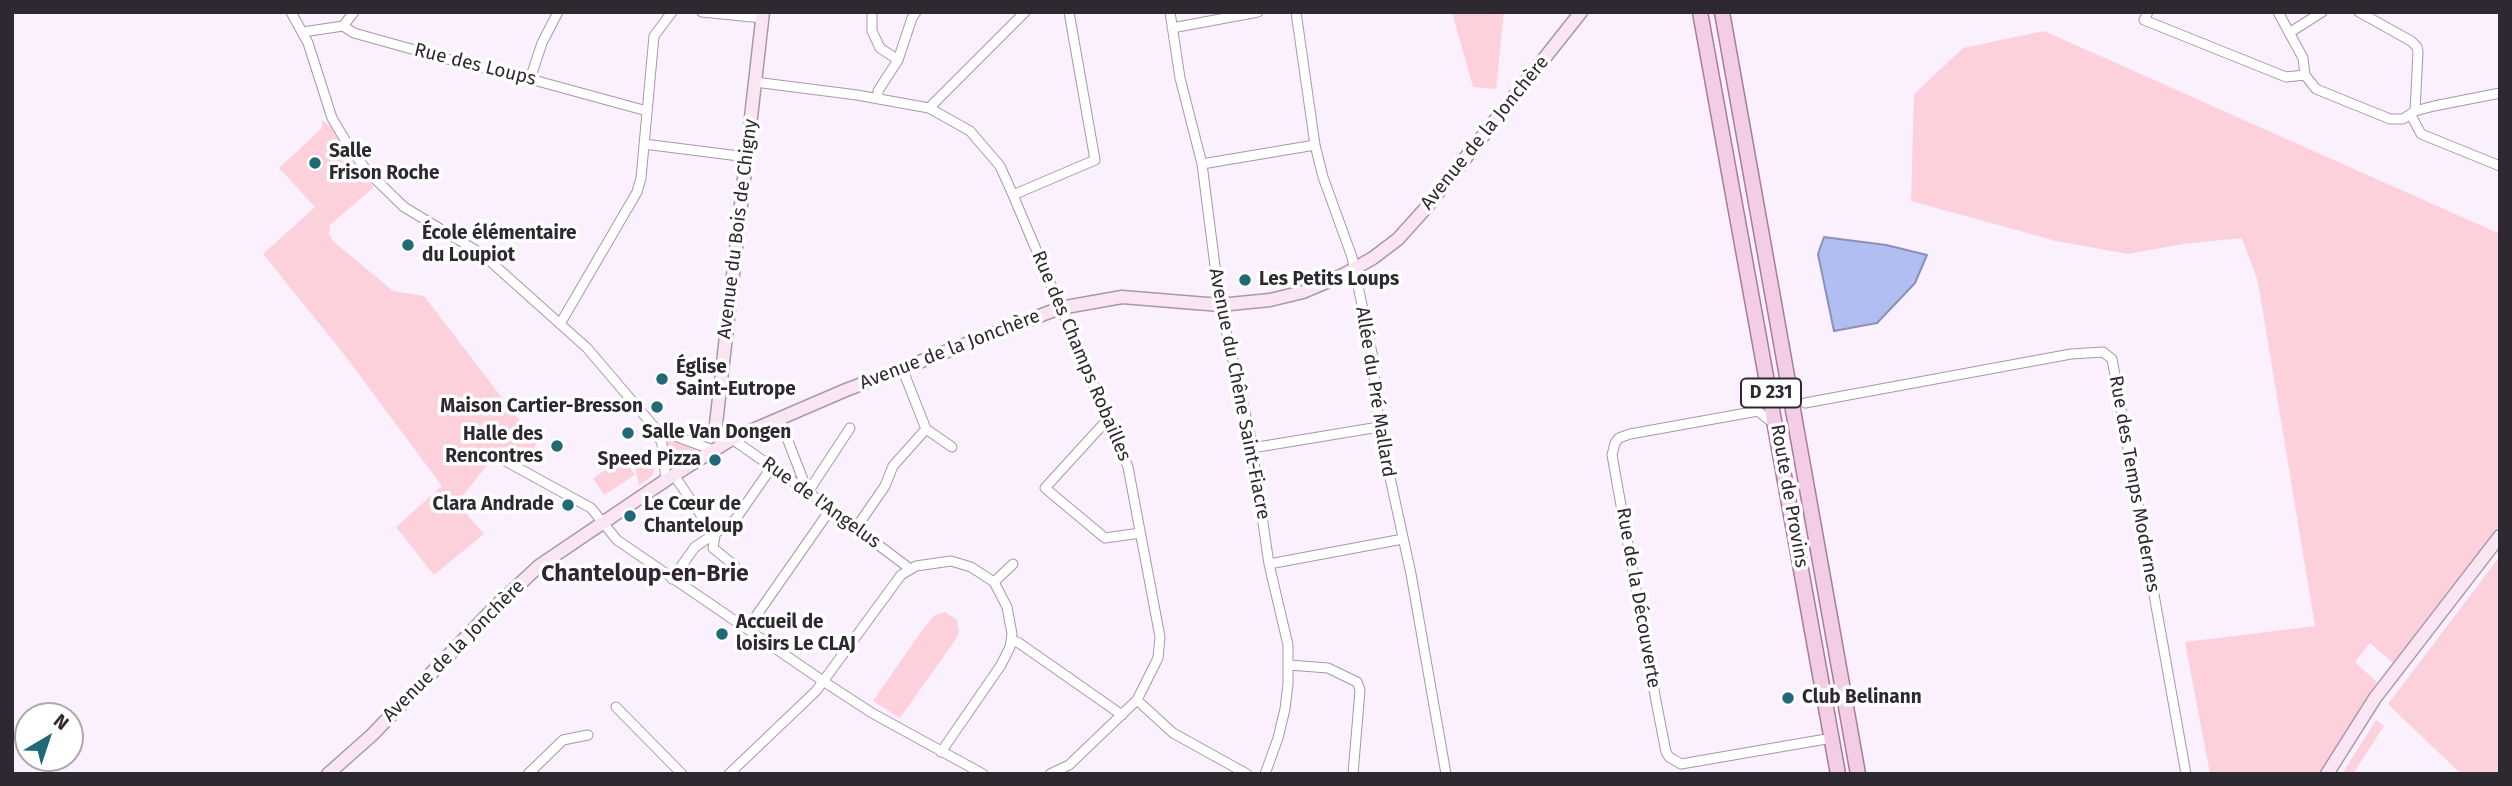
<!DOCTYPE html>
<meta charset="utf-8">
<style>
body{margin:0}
#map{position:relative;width:2512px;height:786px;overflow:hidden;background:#fbf0fe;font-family:"Fira Sans",sans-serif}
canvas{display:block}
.frame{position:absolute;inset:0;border:14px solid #2e2830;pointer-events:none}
.north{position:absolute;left:14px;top:702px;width:70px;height:70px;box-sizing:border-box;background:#fff;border:2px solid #aba9ac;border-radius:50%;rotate:39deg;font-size:19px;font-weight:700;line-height:28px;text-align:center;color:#2e2830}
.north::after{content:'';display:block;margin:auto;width:24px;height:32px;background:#206975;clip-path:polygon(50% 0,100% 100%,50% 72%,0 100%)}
</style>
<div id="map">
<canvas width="2512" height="786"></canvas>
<div class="frame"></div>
<div class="north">N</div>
</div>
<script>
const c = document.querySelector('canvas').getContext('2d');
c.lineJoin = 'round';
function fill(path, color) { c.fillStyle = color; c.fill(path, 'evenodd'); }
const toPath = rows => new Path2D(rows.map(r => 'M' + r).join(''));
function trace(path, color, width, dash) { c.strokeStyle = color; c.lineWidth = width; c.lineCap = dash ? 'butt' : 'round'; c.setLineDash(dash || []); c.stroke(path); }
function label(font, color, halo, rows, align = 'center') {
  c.font = font + ' "Fira Sans",sans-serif'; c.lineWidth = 7; c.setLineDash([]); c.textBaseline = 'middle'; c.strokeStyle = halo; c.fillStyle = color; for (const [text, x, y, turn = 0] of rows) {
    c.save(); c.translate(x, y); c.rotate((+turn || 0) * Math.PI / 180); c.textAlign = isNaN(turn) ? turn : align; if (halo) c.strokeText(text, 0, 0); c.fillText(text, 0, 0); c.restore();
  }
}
fill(toPath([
 [1452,12,1504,12,1496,89,1473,87],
 [2044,31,2500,234,2500,525,2394,664,2370,643,2355,662,2377,682,2321,774,2210,774,2185,642,2315,626,2258,282,2242,238,2183,244,2128,254,2056,241,1911,201,1914,94,1963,48],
 [322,120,330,126,351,160,374,187,330,225,329,235,334,242,393,291,424,296,523,425,540,439,525,462,501,448,457,503,484,534,434,575,396,527,442,486,343,353,263,254,315,207,279,168,322,128],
 [668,437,704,449,672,470,669,467,665,439],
 [652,451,655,464,653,475,639,486,635,466],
 [624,458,635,475,604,495,593,478],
 [2500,556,2500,774,2461,774,2388,704],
 [945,612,957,620,959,631,956,639,900,718,873,701,923,629,935,615],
 [2376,720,2384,726,2353,774,2342,774]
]), '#fcd1dc');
const water = toPath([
 [1824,237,1886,245,1927,255,1915,283,1877,323,1834,331,1818,254,1824,237]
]);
fill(water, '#b2bdf1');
trace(water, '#8a90b7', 2);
const street = toPath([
 [291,12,308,43,332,118,348,145,367,171,404,207,482,254,587,348,656,429,662,444,666,480],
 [702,12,762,18],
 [872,12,872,31,880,48,898,60],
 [1170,12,1180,78,1202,164,1220,305,1250,434,1269,564,1288,645,1288,684,1285,709,1278,738,1265,774],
 [1296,12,1315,145,1323,177,1352,257,1372,353,1379,427,1411,574,1446,774],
 [2148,12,2144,20,2286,77,2305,75],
 [2278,12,2303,58,2305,75,2316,89,2390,119,2403,119,2415,111,2434,106,2500,93],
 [2359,12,2411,41,2417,47,2418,52,2415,111],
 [343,26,354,12],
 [1172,28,1258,12],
 [303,32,343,26,354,33,458,62,530,79,647,111],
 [2289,33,2322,12],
 [530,79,542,43,558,12],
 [755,82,857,95,929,108,970,131,1000,166,1013,195,1128,467,1160,637,1158,658,1137,700,1069,765,1050,774],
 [878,98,878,91,898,60,912,18,916,12],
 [929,108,1025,12],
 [2411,115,2421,134,2500,166],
 [644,144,747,157],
 [1202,164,1315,145],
 [1013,195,1095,160,1069,12],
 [560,324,637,192,641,178,654,36,672,12],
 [902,368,926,429,952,447],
 [1805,403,2071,354,2103,352,2112,359,2186,774],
 [780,420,807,490],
 [1107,420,1045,488,1105,538,1140,533],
 [1774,424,1758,411,1630,434,1619,438,1615,443,1612,455,1656,701,1666,752,1669,757,1681,764,1832,738],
 [656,429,713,450],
 [732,439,808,492,909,568],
 [1252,448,1379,427],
 [498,457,591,508,617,540,823,681,872,713,983,774],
 [674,475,715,536,713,548,735,566],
 [808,492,850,428],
 [856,528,885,486,893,466,926,429],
 [1269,564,1403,539],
 [672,579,695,547,735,520,771,468],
 [994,582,1013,564],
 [747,629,830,510],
 [1012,640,1019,643,1122,715],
 [1289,665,1328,668,1357,682,1360,690,1353,774],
 [1137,700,1173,733,1247,774],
 [616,707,682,774],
 [528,774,563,740,588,735],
 [729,774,816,691,901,575,916,566,951,561,971,567,994,582,1007,607,1012,634,1010,647,1001,665,941,752]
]);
const secondary = toPath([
 [724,443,717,433,716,424,763,12],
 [328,774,372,735,495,607,539,566,666,480,732,439,846,390,1060,308,1122,297,1220,305,1270,300,1303,292,1343,275,1373,258,1398,239,1425,209,1581,12],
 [2327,774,2375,698,2500,536]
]);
const primary = toPath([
 [1700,12,1838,774],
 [1722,12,1858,774]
]);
trace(street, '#a897ad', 11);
trace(secondary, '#a897ad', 15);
trace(primary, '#a97c9b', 17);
trace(street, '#fff', 9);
trace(secondary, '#f9e6f2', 12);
trace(primary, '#f3cce6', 14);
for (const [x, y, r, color] of [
 [315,163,7,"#206975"],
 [408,245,7,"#206975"],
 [1245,280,7,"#206975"],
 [662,379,7,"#206975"],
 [657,407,7,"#206975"],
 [628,433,7,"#206975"],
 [557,446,7,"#206975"],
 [715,460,7,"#206975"],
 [568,505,7,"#206975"],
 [630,516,7,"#206975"],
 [722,634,7,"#206975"],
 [1788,698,7,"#206975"]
]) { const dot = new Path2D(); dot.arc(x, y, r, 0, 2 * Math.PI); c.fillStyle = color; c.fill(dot); trace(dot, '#fff', 2.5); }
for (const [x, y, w] of [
 [1771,393,60]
]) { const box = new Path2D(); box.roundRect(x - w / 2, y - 14.5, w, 29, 5); c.fillStyle = '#fff'; c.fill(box); trace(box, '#2e2830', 2); }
label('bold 18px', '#2e2830', null, [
 ["D 231",1771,393]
]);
label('19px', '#2e2830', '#fff', [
 ["Rue des Loups",475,65,14],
 ["Avenue de la Jonchère",1485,133,-51],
 ["Avenue du Bois de Chigny",738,229,-83],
 ["Avenue de la Jonchère",950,350,-21],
 ["Rue des Champs Robailles",1081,356,67],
 ["Allée du Pré Mallard",1375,392,81],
 ["Avenue du Chêne Saint-Fiacre",1239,394,79],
 ["Rue des Temps Modernes",2134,484,80],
 ["Route de Provins",1789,496,80],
 ["Rue de l'Angelus",821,503,36],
 ["Rue de la Découverte",1638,598,80],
 ["Avenue de la Jonchère",454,651,-45]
]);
label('bold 19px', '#2e2830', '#fff', [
 ["Salle",329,152],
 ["Frison Roche",329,174],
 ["École élémentaire",422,234],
 ["du Loupiot",422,256],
 ["Les Petits Loups",1259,280],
 ["Église",676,368],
 ["Saint-Eutrope",676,390],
 ["Maison Cartier-Bresson",643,407,"right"],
 ["Salle Van Dongen",642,433],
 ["Halle des",543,435,"right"],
 ["Rencontres",543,457,"right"],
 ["Speed Pizza",701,460,"right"],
 ["Clara Andrade",554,505,"right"],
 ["Le Cœur de",644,505],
 ["Chanteloup",644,527],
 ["Accueil de",736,623],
 ["loisirs Le CLAJ",736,645],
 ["Club Belinann",1802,698]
], 'left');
label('bold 23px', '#312435', '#fff', [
 ["Chanteloup-en-Brie",645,575]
]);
</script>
